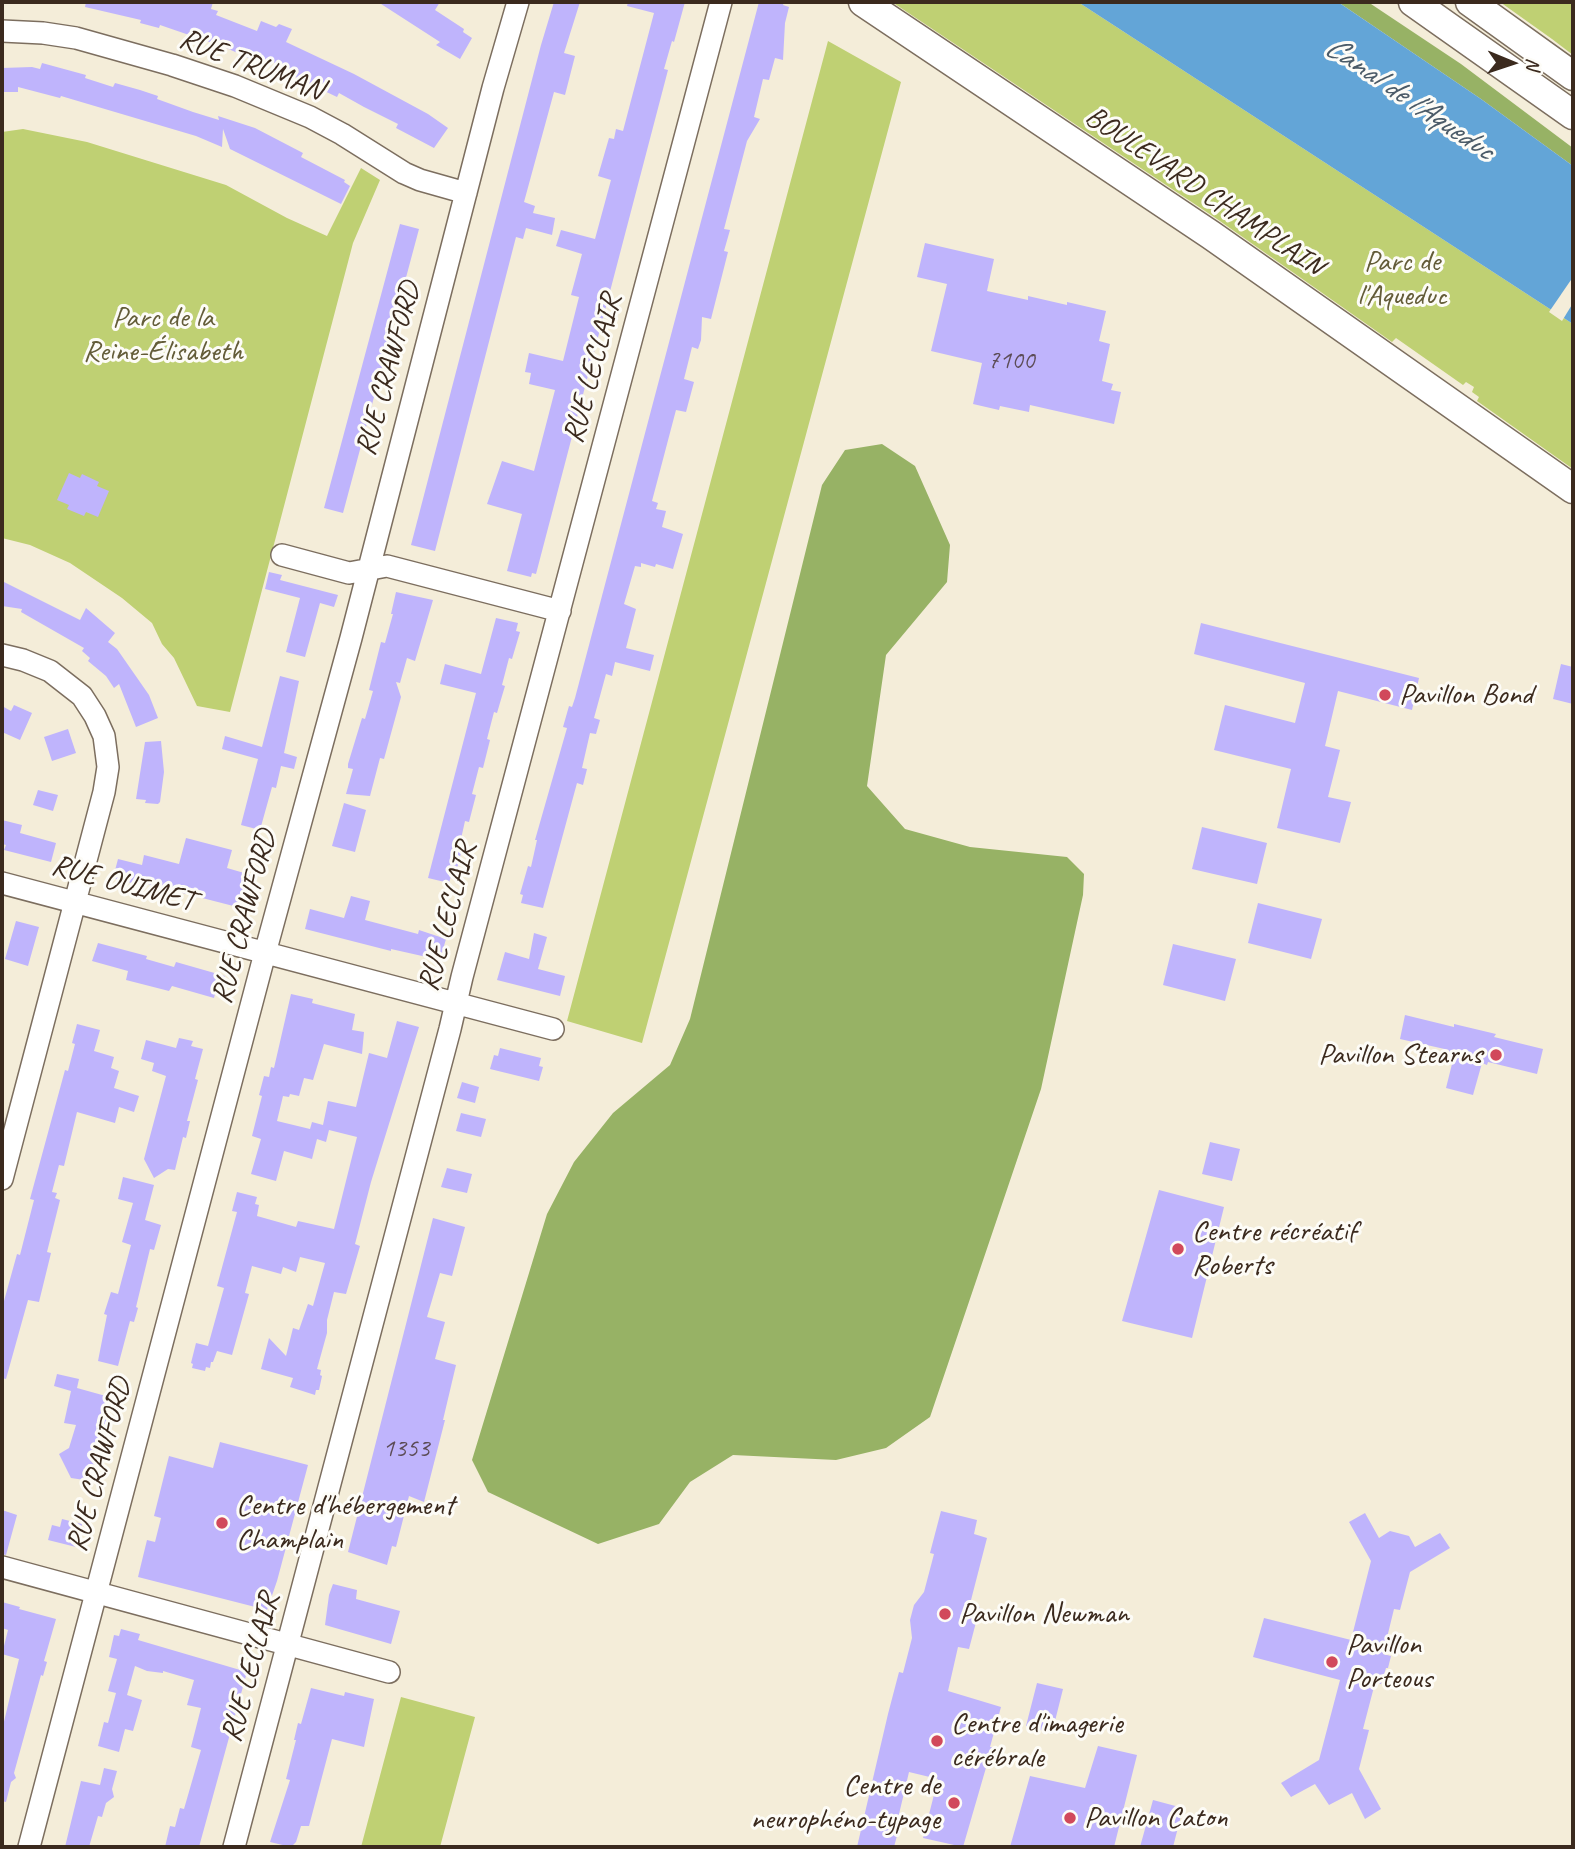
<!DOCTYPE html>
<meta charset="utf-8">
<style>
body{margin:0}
#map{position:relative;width:1575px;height:1849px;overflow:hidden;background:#f4edd9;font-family:Caveat,sans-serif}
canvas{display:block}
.frame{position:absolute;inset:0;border:4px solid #3b2a1e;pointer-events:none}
.north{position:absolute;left:1477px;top:28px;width:70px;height:70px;-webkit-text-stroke:5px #fdfcf7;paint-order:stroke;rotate:92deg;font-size:19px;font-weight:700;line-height:28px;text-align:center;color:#3b2a1e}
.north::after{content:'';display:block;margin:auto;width:24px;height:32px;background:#3b2a1e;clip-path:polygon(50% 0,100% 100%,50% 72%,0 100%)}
</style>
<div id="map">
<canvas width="1575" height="1849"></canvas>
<div class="frame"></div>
<div class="north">N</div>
</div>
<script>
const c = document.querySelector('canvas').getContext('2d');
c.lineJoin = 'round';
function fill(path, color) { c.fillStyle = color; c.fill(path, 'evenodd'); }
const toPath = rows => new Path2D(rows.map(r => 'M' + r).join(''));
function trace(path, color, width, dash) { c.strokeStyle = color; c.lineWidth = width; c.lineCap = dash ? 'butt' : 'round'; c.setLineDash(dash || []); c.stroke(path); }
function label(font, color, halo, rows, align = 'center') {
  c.font = font + ' Caveat,sans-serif'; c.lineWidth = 6; c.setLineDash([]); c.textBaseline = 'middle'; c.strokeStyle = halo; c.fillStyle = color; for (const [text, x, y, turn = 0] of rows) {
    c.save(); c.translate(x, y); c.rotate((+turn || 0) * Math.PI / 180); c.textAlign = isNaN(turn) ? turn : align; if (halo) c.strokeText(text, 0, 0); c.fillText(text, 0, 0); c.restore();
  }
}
fill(toPath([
 [892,2,1078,2,1573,324,1573,469,1477,401,1479,397,1472,392,1474,387,1466,382,1463,385,1396,338,1392,342,1217,219],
 [1500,2,1573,2,1573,55,1552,39],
 [828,41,901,82,642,1043,567,1021],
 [23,129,87,142,226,185,287,218,327,236,361,168,380,180,353,243,230,712,197,706,174,658,162,644,152,623,122,598,70,563,30,545,2,538,2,132],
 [401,1697,475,1717,440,1847,361,1847]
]), '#bfd073');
fill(toPath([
 [1338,2,1368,2,1461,64,1573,148,1573,166,1481,99],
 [882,444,915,466,950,545,947,582,886,655,867,786,905,829,970,847,1067,857,1084,874,1083,895,1041,1089,930,1417,886,1448,836,1460,733,1455,690,1482,659,1524,598,1544,488,1492,472,1460,547,1214,574,1162,613,1113,670,1065,690,1019,822,485,845,450]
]), '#97b265');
fill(toPath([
 [1078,2,1338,2,1481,99,1573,166,1573,324]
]), '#63a5d7');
fill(toPath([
 [1573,277,1573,303,1562,321,1549,312]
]), '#f4edd9');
fill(toPath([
 [86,2,213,2,211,9,218,11,216,15,257,31,261,21,276,27,279,24,292,29,286,42,354,74,428,114,448,128,434,148,396,128,398,124,364,107,339,93,337,97,295,77,297,74,269,60,267,66,224,47,160,25,159,28,140,23,141,20,85,7],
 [378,2,440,2,435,10,464,29,463,32,472,38,460,59,436,45,440,42],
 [554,2,580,2,564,53,575,56,565,95,554,92,524,202,535,206,533,213,555,218,552,235,526,228,523,239,516,237,435,551,411,545,541,45],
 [628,2,685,2,674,42,672,41,664,69,668,70,536,574,532,573,531,577,507,571,522,514,487,504,502,461,534,471,555,390,529,384,531,373,525,372,529,353,563,361,579,297,571,295,582,254,556,246,561,230,595,239,611,180,598,176,609,138,614,139,616,129,623,131,654,13,627,6],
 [759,2,784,2,783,5,789,7,785,23,783,60,775,58,769,80,763,79,754,117,760,119,747,141,724,229,730,230,724,251,728,252,711,319,702,317,701,340,698,349,692,347,684,379,694,382,686,412,676,410,652,501,658,503,656,509,666,511,662,527,683,534,673,569,656,564,655,567,641,563,641,567,635,566,624,604,636,609,626,648,654,655,650,671,615,662,612,676,606,674,594,718,600,720,596,734,590,733,582,768,587,769,583,785,577,783,543,908,521,903,523,895,520,894,528,866,531,867,537,840,535,840,567,728,563,727,569,706,572,707,575,698],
 [42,63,86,75,85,78,113,87,115,83,140,90,158,96,157,99,193,112,219,120,218,116,255,128,303,153,301,157,345,180,344,182,350,186,341,204,230,149,223,129,222,147,196,136,61,96,60,98,18,87,18,92,2,92,2,68,32,67,40,69],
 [400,224,419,229,343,513,324,508],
 [925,243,994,259,987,291,1028,300,1028,296,1067,305,1067,302,1106,311,1099,341,1110,344,1102,381,1113,384,1111,390,1121,392,1114,424,1030,405,1029,412,1000,406,999,410,973,404,982,363,931,351,947,284,917,277],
 [69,473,80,478,82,474,99,482,97,486,109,491,98,517,86,512,84,516,67,509,69,505,57,500],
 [269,572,282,575,280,580,338,595,334,607,320,603,305,657,286,652,300,598,265,589],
 [2,581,80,620,86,608,115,633,108,642,117,649,149,695,158,718,136,727,119,684,114,688,106,676,88,661,90,658,82,651,84,648,21,612,22,609,2,606],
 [396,592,433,600,415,661,407,658,400,683,396,682,401,697,384,759,380,758,370,796,346,794,353,769,348,768,348,764,362,718,365,719,373,691,369,690,381,642,385,643,393,614,391,614],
 [496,618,518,623,516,631,520,632,512,659,509,658,502,685,505,686,502,696,497,713,494,712,487,739,490,740,483,768,479,767,472,794,476,795,469,822,465,821,459,848,462,849,455,877,451,876,449,883,428,878,476,693,440,684,445,664,481,674],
 [1201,623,1419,678,1412,710,1338,691,1325,746,1340,750,1328,797,1351,802,1340,843,1277,828,1291,769,1214,750,1225,705,1295,723,1305,683,1194,654],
 [1561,664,1573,667,1573,704,1553,699],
 [280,676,299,681,284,753,297,757,294,769,281,766,276,788,272,787,260,830,241,825,258,759,222,749,225,736,262,747],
 [14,705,32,713,20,740,2,732,2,706,11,711],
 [68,729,76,753,52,761,44,737],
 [161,741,164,772,160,802,158,804,145,803,146,800,136,799,145,742],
 [38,790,58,795,53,811,33,805],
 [344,803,366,810,355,852,332,846],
 [2,820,22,825,20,833,56,843,51,862,4,850,6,845,2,844],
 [1202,827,1267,843,1257,884,1192,869],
 [186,838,232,850,227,868,251,875,248,884,255,886,249,910,136,881,135,884,113,878,118,859,142,865,144,855,179,864],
 [351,896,370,901,365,920,418,934,419,930,446,939,440,960,391,949,391,951,305,929,310,909,344,918],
 [1258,903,1322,919,1311,959,1248,943],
 [16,921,39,927,28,966,5,959],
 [534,933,547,937,538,969,565,976,560,996,497,980,505,952,529,959],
 [98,943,147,956,146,959,174,967,176,962,225,976,220,995,215,994,214,998,172,986,169,991,126,980,128,971,92,961],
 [1173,944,1236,959,1225,1001,1163,985],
 [291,994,313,999,312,1003,355,1014,352,1030,364,1032,362,1054,324,1044,313,1080,304,1078,299,1096,290,1094,289,1097,283,1096,277,1121,310,1129,312,1122,323,1125,328,1101,356,1107,369,1053,387,1058,397,1021,419,1027,371,1182,355,1244,360,1246,346,1294,334,1292,327,1320,327,1333,317,1369,321,1370,320,1375,322,1376,319,1390,316,1390,315,1395,290,1387,293,1378,261,1369,269,1338,286,1356,293,1328,299,1330,308,1304,313,1306,325,1263,300,1257,296,1272,283,1267,281,1274,252,1266,245,1293,249,1294,232,1355,217,1351,213,1362,211,1362,210,1368,206,1367,205,1371,192,1368,193,1364,191,1363,196,1343,208,1346,224,1288,217,1286,237,1212,232,1211,237,1192,257,1197,255,1204,259,1205,257,1216,296,1227,298,1221,334,1229,357,1137,329,1130,326,1142,317,1139,312,1159,284,1151,276,1181,251,1174,261,1139,252,1136,262,1096,259,1095,264,1076,269,1077,271,1067,274,1068],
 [1405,1015,1454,1027,1454,1024,1496,1034,1494,1037,1543,1049,1537,1074,1488,1062,1487,1065,1482,1063,1473,1095,1446,1088,1454,1056,1448,1054,1449,1050,1400,1039],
 [77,1024,100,1030,94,1051,114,1057,111,1068,119,1071,114,1088,139,1096,134,1112,119,1107,115,1123,77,1112,64,1166,59,1165,52,1192,57,1193,55,1198,60,1200,47,1252,51,1253,39,1302,28,1300,6,1379,2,1378,2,1300,4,1301,17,1254,20,1255,34,1200,30,1199,65,1070,68,1071,75,1044,72,1043],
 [179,1038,193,1041,191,1046,203,1049,195,1079,198,1080,187,1121,190,1121,186,1138,183,1137,175,1170,168,1169,154,1178,144,1159,166,1076,152,1071,154,1063,141,1059,146,1040,176,1048],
 [500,1048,541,1058,539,1066,543,1067,539,1081,490,1069,494,1055,498,1056],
 [462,1082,479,1087,475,1103,457,1098],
 [461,1113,486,1119,481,1137,456,1131],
 [1210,1142,1240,1149,1232,1181,1202,1174],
 [447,1168,472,1174,467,1193,441,1187],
 [123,1177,154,1185,145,1220,161,1225,154,1250,150,1249,136,1307,138,1308,134,1322,130,1321,118,1366,98,1361,107,1315,104,1314,111,1292,118,1294,131,1245,122,1242,133,1203,118,1199],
 [1159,1190,1224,1207,1192,1338,1122,1321],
 [433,1218,465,1227,452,1276,440,1273,427,1317,445,1322,435,1359,456,1365,443,1420,445,1420,424,1502,409,1496,396,1547,392,1546,387,1565,348,1552],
 [57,1374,79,1379,77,1388,113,1398,91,1481,71,1478,59,1454,69,1448,76,1425,64,1423,71,1391,54,1386],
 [220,1442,308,1465,277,1581,267,1610,138,1577,147,1540,155,1542,161,1518,154,1516,169,1456,213,1468],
 [2,1510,17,1515,6,1555,2,1554],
 [941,1511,977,1520,974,1534,987,1538,970,1604,980,1607,969,1649,958,1647,948,1691,1001,1707,990,1747,992,1747,963,1847,923,1838,938,1779,909,1772,895,1831,898,1832,894,1847,857,1847,888,1714,899,1672,903,1673,912,1638,910,1620,914,1605,924,1592,934,1554,930,1553],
 [1365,1513,1379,1538,1390,1531,1409,1536,1415,1547,1440,1533,1450,1548,1410,1572,1400,1610,1394,1609,1383,1654,1391,1656,1388,1668,1386,1668,1381,1684,1375,1683,1363,1729,1369,1730,1359,1769,1381,1809,1365,1819,1352,1793,1329,1805,1315,1784,1291,1797,1281,1783,1319,1760,1340,1680,1253,1657,1264,1618,1351,1640,1371,1561,1349,1522],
 [62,1519,82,1524,76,1547,48,1540,52,1525,60,1527],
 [333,1584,357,1590,356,1599,400,1611,391,1644,325,1625,329,1595],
 [2,1602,20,1607,19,1609,56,1619,44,1661,47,1662,43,1676,41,1675,14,1773,16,1778,11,1782,6,1802,2,1801,2,1730,19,1659,2,1654,8,1630,2,1628],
 [121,1629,140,1634,138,1640,247,1672,199,1847,165,1847,170,1826,175,1827,180,1808,184,1809,201,1750,191,1747,201,1708,187,1705,194,1680,163,1671,163,1673,147,1671,135,1666,127,1695,142,1700,133,1731,125,1729,119,1752,98,1746,104,1722,108,1723,116,1693,108,1691,117,1659,109,1657,114,1635,119,1636],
 [1037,1683,1063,1689,1052,1733,1026,1726],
 [311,1688,344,1696,345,1692,374,1699,364,1747,332,1739,309,1826,301,1826,296,1842,291,1847,270,1842,290,1780,286,1779,296,1740,294,1740,298,1723,301,1724],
 [1098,1746,1137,1755,1114,1847,1010,1847,1030,1776,1085,1788],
 [104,1768,117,1771,112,1789,114,1797,106,1803,102,1817,98,1816,89,1847,65,1847,81,1781,100,1785],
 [1153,1800,1183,1808,1173,1847,1140,1847]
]), '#bfb4fc');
const minor = toPath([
 [2,31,43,33,76,38,172,65,235,86,310,117,342,134,404,173,420,180,466,193],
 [282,555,349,573,387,566,560,611],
 [2,655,23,660,50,671,82,696,95,716,104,736,108,767,104,792,2,1179],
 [2,883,553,1029],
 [2,1567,389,1672],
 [29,1847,265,953,351,638,493,88,518,2],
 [234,1847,450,1029,462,977,721,2]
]);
const secondary = toPath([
 [863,2,1211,235,1573,489],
 [1413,2,1573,115],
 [1470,2,1573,76]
]);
trace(minor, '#7c6e5f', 24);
trace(secondary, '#7c6e5f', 31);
trace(minor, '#fff', 21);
trace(secondary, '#fff', 28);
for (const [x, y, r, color] of [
 [1385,695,7,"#d1495b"],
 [1496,1055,7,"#d1495b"],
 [1178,1249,7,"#d1495b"],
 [222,1523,7,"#d1495b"],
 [945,1614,7,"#d1495b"],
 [1332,1662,7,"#d1495b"],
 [937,1741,7,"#d1495b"],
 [954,1803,7,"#d1495b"],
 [1070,1818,7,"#d1495b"]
]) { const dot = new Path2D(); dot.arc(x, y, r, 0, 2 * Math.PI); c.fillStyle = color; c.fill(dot); trace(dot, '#fdfcf7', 2.5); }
label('26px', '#5c4c56', null, [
 ["7100",1011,361],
 ["1353",406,1449]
]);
label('30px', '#3b2a1e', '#fdfcf7', [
 ["RUE TRUMAN",251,65,21],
 ["BOULEVARD CHAMPLAIN",1204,192,34],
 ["RUE CRAWFORD",389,369,-75],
 ["RUE LECLAIR",593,369,-75],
 ["RUE OUIMET",123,884,15],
 ["RUE CRAWFORD",245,917,-75],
 ["RUE LECLAIR",448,917,-75],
 ["RUE CRAWFORD",100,1465,-75],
 ["RUE LECLAIR",251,1668,-75]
]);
label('30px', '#635c38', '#fdfcf7', [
 ["Parc de",1402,262],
 ["l'Aqueduc",1402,296],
 ["Parc de la",163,318],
 ["Reine-Élisabeth",163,352]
]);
label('30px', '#3b2a1e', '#fdfcf7', [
 ["Pavillon Bond",1399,695],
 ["Pavillon Stearns",1482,1055,"right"],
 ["Centre récréatif",1192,1232],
 ["Roberts",1192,1266],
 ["Centre d'hébergement",236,1506],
 ["Champlain",236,1540],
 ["Pavillon Newman",959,1614],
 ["Pavillon",1346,1645],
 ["Porteous",1346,1679],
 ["Centre d'imagerie",951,1724],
 ["cérébrale",951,1758],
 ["Centre de",940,1786,"right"],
 ["neurophéno-typage",940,1820,"right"],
 ["Pavillon Caton",1084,1818]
], 'left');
label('italic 32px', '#4b5b68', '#fdfcf7', [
 ["Canal de l'Aqueduc",1409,99,34]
]);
</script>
